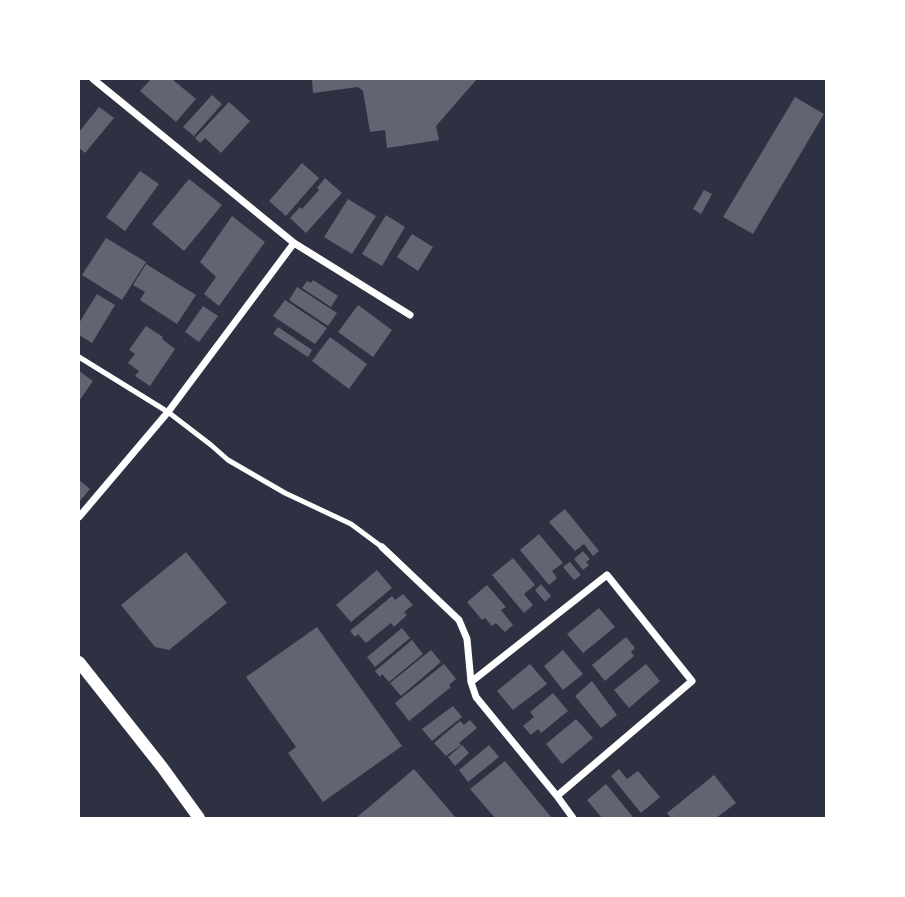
<!DOCTYPE html>
<style>
body{margin:0}
#map{position:relative;width:905px;height:897px;overflow:hidden;background:#2d3142;font-family:Roboto,sans-serif}
canvas{display:block}
.frame{position:absolute;inset:0;border:80px solid #fff;pointer-events:none}
</style>
<div id="map">
<canvas width="905" height="897"></canvas>
<div class="frame"></div>
</div>
<script>
const c = document.querySelector('canvas').getContext('2d');
c.lineJoin = 'round';
function fill(path, color) { c.fillStyle = color; c.fill(path, 'evenodd'); }
const toPath = rows => new Path2D(rows.map(r => 'M' + r).join(''));
function trace(path, color, width, dash) { c.strokeStyle = color; c.lineWidth = width; c.lineCap = dash ? 'butt' : 'round'; c.setLineDash(dash || []); c.stroke(path); }
fill(toPath([
 [151,79,172,79,196,99,176,122,140,91],
 [312,79,477,79,436,126,439,140,387,148,385,130,370,132,363,91,358,87,313,93],
 [212,95,222,104,194,136,183,127],
 [795,97,824,114,753,234,723,217],
 [229,102,250,121,221,153,205,138,200,143,195,138],
 [99,107,114,118,85,153,79,148,79,132],
 [302,163,319,178,286,216,269,201],
 [140,171,159,184,125,231,106,217],
 [325,178,342,193,306,233,290,218,300,207,302,209,319,190,317,188],
 [189,179,222,205,184,251,152,224],
 [704,190,712,194,701,214,693,209],
 [348,199,376,216,352,254,324,237],
 [386,215,405,227,382,266,362,254],
 [232,216,265,242,219,306,204,294,216,277,200,262],
 [412,234,433,247,418,271,397,257],
 [106,238,146,262,122,300,82,275],
 [146,264,196,295,177,324,140,300,145,292,133,285],
 [313,280,338,296,331,307,302,288,307,281,311,283],
 [297,287,337,313,328,326,289,300],
 [97,294,115,305,92,343,79,335,79,323],
 [285,300,327,328,315,344,273,316],
 [358,305,392,330,373,357,338,332],
 [203,306,218,316,199,342,185,332],
 [146,326,163,337,162,339,175,349,150,386,135,376,139,371,128,363,135,354,129,350],
 [278,327,312,350,308,357,273,334],
 [330,337,367,364,349,389,312,361],
 [79,371,93,381,79,401],
 [79,480,90,489,79,502],
 [565,509,599,551,593,556,584,544,575,551,549,522],
 [539,534,563,563,552,571,557,578,549,585,520,550],
 [583,551,590,559,586,562,589,565,583,570,574,559],
 [186,552,227,603,169,650,155,647,121,605],
 [513,558,535,585,524,594,533,605,524,613,492,575],
 [570,562,581,575,574,580,563,567],
 [377,570,392,588,351,622,336,605],
 [541,584,551,596,545,602,535,590],
 [487,585,506,607,501,610,513,625,505,632,496,623,492,626,485,618,482,620,467,602],
 [403,594,413,605,404,612,407,615,394,627,391,623,366,643,358,634,355,637,350,631,392,596,395,600],
 [599,608,615,627,583,653,567,634],
 [317,627,402,746,323,802,288,753,296,747,246,677],
 [402,628,410,638,375,667,367,657],
 [626,637,635,648,631,652,634,656,605,681,592,665],
 [412,640,423,654,389,682,382,674,380,677,375,671],
 [431,650,441,662,401,696,390,683],
 [563,650,583,674,563,690,544,666],
 [444,664,456,679,449,685,451,687,409,721,395,703],
 [530,664,547,684,513,710,497,691],
 [646,664,660,681,629,708,614,690],
 [592,681,617,715,601,728,575,696],
 [553,693,568,711,541,733,538,729,531,735,523,726,534,717,530,712],
 [453,706,462,717,432,741,422,729],
 [576,719,593,738,562,764,546,744],
 [470,720,477,728,459,743,461,745,446,756,434,743,460,721,464,725],
 [462,745,469,753,455,766,448,757],
 [489,745,499,757,468,782,459,770],
 [505,761,551,817,549,818,495,818,470,789],
 [414,769,456,818,356,818],
 [619,769,627,779,638,771,660,797,641,813,611,776],
 [714,775,736,803,716,818,671,818,667,813],
 [606,784,633,817,632,818,602,818,587,800]
]), '#626471');
trace(toPath([
 [79,357,168,412,211,445,228,460,285,493,351,524,382,547]
]), '#fff', 5);
trace(toPath([
 [294,243,410,315],
 [79,517,168,412,294,243,93,79],
 [382,547,459,620,467,639,471,682,476,697,557,796,573,818],
 [471,682,607,575,692,681,557,796]
]), '#fff', 7);
trace(toPath([
 [79,662,162,767,199,818]
]), '#fff', 12);
</script>
